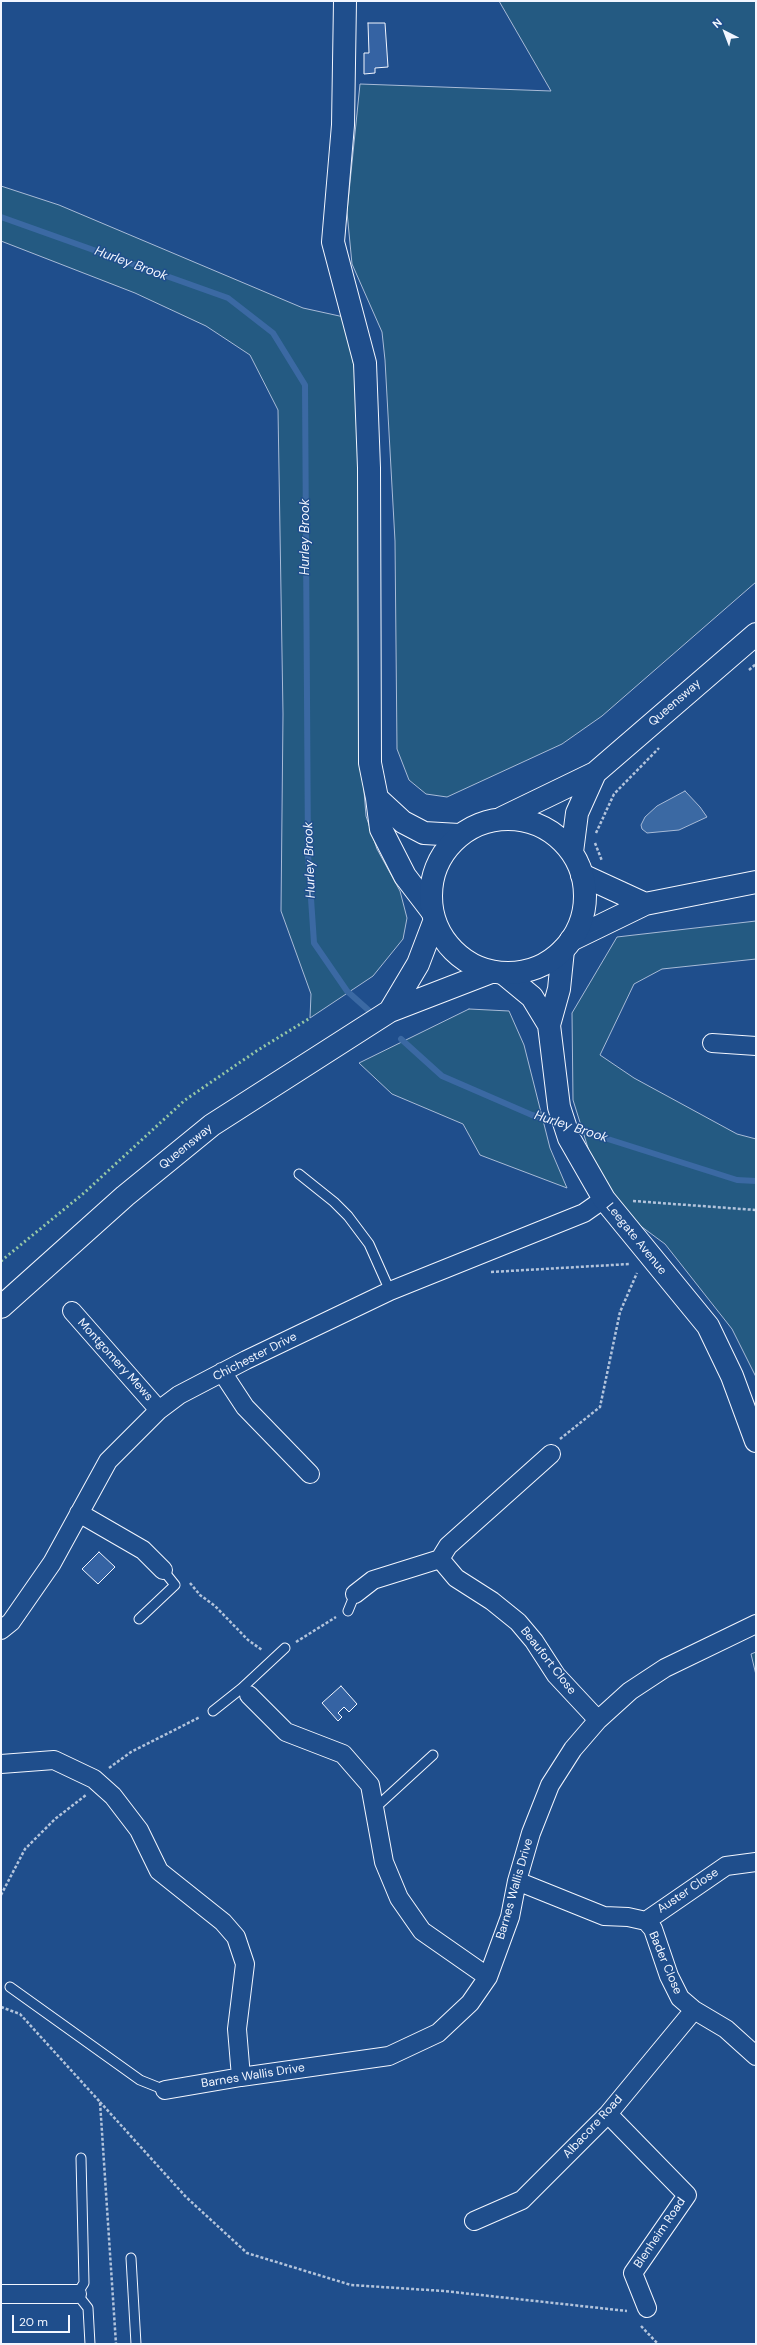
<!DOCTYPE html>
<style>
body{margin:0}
#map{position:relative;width:757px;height:2345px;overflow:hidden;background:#1f4e8c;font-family:"DM Sans",sans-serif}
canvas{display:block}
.frame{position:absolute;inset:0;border:2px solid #f2f6ff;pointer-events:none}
.north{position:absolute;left:705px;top:12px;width:40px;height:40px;-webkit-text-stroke:3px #1f4e8c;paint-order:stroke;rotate:318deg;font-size:11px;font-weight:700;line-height:16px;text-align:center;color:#f2f6ff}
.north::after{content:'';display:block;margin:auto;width:14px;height:18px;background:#f2f6ff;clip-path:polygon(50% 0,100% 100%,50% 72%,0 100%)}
.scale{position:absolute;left:12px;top:2315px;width:58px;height:18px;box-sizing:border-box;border:2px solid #f2f6ff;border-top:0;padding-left:5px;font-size:12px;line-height:14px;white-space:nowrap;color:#f2f6ff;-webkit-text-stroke:3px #1f4e8c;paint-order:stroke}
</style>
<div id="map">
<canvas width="757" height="2345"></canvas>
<div class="frame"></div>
<div class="north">N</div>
<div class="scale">20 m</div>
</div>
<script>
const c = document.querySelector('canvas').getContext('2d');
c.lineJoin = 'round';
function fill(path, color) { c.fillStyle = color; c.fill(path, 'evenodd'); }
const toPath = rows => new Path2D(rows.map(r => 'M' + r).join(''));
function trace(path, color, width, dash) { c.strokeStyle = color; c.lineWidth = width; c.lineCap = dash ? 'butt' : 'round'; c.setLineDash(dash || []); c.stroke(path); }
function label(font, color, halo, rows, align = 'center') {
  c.font = font + ' "DM Sans",sans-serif'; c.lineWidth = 3; c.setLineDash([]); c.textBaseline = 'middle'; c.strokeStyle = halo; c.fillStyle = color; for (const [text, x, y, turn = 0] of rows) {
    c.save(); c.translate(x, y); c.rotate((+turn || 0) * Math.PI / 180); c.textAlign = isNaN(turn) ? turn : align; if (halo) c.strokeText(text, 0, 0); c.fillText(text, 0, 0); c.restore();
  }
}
const green = toPath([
 [499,1,756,1,756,582,602,716,562,744,447,797,426,794,409,780,397,749,395,541,385,360,382,332,352,264,347,212,360,84,551,91,499,1],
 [1,186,59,205,303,308,344,317,363,410,359,728,366,816,377,849,400,891,407,918,403,939,373,976,310,1018,311,994,281,911,283,714,278,410,250,355,206,326,135,293,1,241,1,186],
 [756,921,756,959,662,969,634,984,600,1055,634,1078,737,1134,756,1139,756,1377,732,1329,665,1244,604,1199,573,1100,572,1013,617,937,756,921],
 [469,1009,509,1011,524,1045,550,1148,567,1188,480,1155,463,1124,392,1094,359,1063,469,1009],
 [756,1652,756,1675,751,1654,756,1652]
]);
fill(green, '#245a82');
trace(green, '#a8bbd7', 1);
const water = toPath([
 [685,791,700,807,707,817,679,830,647,833,642,829,641,825,645,817,657,806,685,791]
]);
fill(water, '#3b69a3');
trace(water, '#a8bbd7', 1);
trace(toPath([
 [1,217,228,298,273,333,305,385,308,854,314,943,347,991,375,1016],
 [401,1039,442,1076,532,1115,559,1123],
 [570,1127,737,1180,756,1181]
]), '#3b69a3', 6);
const building = toPath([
 [368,23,385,23,388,67,375,68,375,73,364,74,364,53,369,53,368,23],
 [99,1552,115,1567,98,1584,82,1569,99,1552],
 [341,1686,357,1704,349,1712,344,1707,338,1713,342,1717,338,1721,322,1703,341,1686]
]);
fill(building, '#3563a3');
trace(building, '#f2f6ff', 1);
const service = toPath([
 [299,1174,334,1202,348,1216,369,1244,390,1291],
 [348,1611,355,1594],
 [139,1619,175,1585,163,1570],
 [242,1688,285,1648],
 [213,1711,242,1688,245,1691],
 [374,1809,433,1755],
 [10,1987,140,2080,165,2090],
 [81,2158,84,2283,77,2294,88,2308,90,2344],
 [131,2258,136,2344]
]);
const minor = toPath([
 [712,1043,756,1046],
 [72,1311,159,1410],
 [222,1372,245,1407,310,1474],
 [551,1454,448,1546,440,1559,456,1578,492,1601,518,1622,534,1641,556,1675,598,1720],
 [79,1513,143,1550,163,1570],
 [355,1594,373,1580,440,1559],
 [1,1630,11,1622,52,1563,108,1461,159,1410,179,1395,246,1360,390,1291,584,1213,604,1199],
 [249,1695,286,1732,343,1754,370,1785,384,1862,399,1898,422,1931,488,1977],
 [1,1764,54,1760,94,1779,113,1796,139,1830,159,1871,223,1922,236,1937,245,1964,237,2029,241,2077],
 [517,1881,604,1916,628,1917,646,1921,653,1929,669,1976,680,1998,694,2010,726,2029,756,2056],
 [646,1921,726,1866,756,1862],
 [165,2090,241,2077,389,2056,438,2033,470,2003,488,1977,510,1917,517,1881,531,1833,550,1785,573,1749,598,1720,630,1691,665,1668,756,1624],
 [608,2114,687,2195,633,2273,647,2308],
 [474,2221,522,2200,608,2114,694,2010],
 [1,2294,77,2294]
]);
const tertiary = toPath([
 [345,1,343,125,333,242,365,363,369,468,370,763,377,798,381,829,405,876,431,910],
 [377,798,403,822,424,833,459,835],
 [582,875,645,904],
 [571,940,645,904,756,882],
 [563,950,559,989,549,1025,559,1107,569,1138,604,1199,708,1326,732,1376,756,1441],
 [503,973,532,997,549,1025]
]);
const primary = toPath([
 [502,818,595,773,756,634],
 '431 896a77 77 0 1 1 154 0a77 77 0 1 1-154 0Z',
 [572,852,577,813,595,773],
 [390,1011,418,964,434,922],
 [1,1307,125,1196,212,1125,390,1011,491,972]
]);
trace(service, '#f2f6ff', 11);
trace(minor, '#f2f6ff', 20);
trace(tertiary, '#f2f6ff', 24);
trace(primary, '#f2f6ff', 24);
trace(toPath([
 [749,670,756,664],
 [596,833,614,794,659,748],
 [595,843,602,861],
 [633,1201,756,1210],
 [491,1272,630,1264],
 [560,1439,600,1407,620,1312,637,1273],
 [190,1583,200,1595,215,1606,248,1640,262,1650],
 [296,1642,336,1617],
 [109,1768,131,1752,200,1717],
 [1,1895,25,1849,55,1819,86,1795],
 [1,2007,20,2014,100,2102,116,2344],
 [100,2102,186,2197,247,2253,351,2285,444,2291,627,2311],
 [641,2326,658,2344]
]), '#b3c4dc', 2.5, [3, 2]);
trace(service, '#1f4e8c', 9);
trace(minor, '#1f4e8c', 18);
trace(tertiary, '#1f4e8c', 22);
trace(primary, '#1f4e8c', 22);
trace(toPath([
 [1,1261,84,1193,185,1100,258,1050,310,1018]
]), '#97c8a6', 3, [2, 3]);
label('12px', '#f2f6ff', '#1f4e8c', [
 ["Queensway",675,703,-41],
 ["Queensway",186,1147,-39],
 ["Leegate Avenue",636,1239,51],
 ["Chichester Drive",255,1357,-27],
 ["Montgomery Mews",115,1360,48],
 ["Beaufort Close",548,1661,52],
 ["Barnes Wallis Drive",515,1889,-74],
 ["Auster Close",688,1891,-34],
 ["Bader Close",665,1963,67],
 ["Barnes Wallis Drive",253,2076,-9],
 ["Albacore Road",593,2127,-47],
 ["Blenheim Road",660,2233,-56]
]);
label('italic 13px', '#f2f6ff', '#1f4e8c', [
 ["Hurley Brook",131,264,20],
 ["Hurley Brook",306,537,-90],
 ["Hurley Brook",310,860,-92],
 ["Hurley Brook",571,1127,18]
]);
</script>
